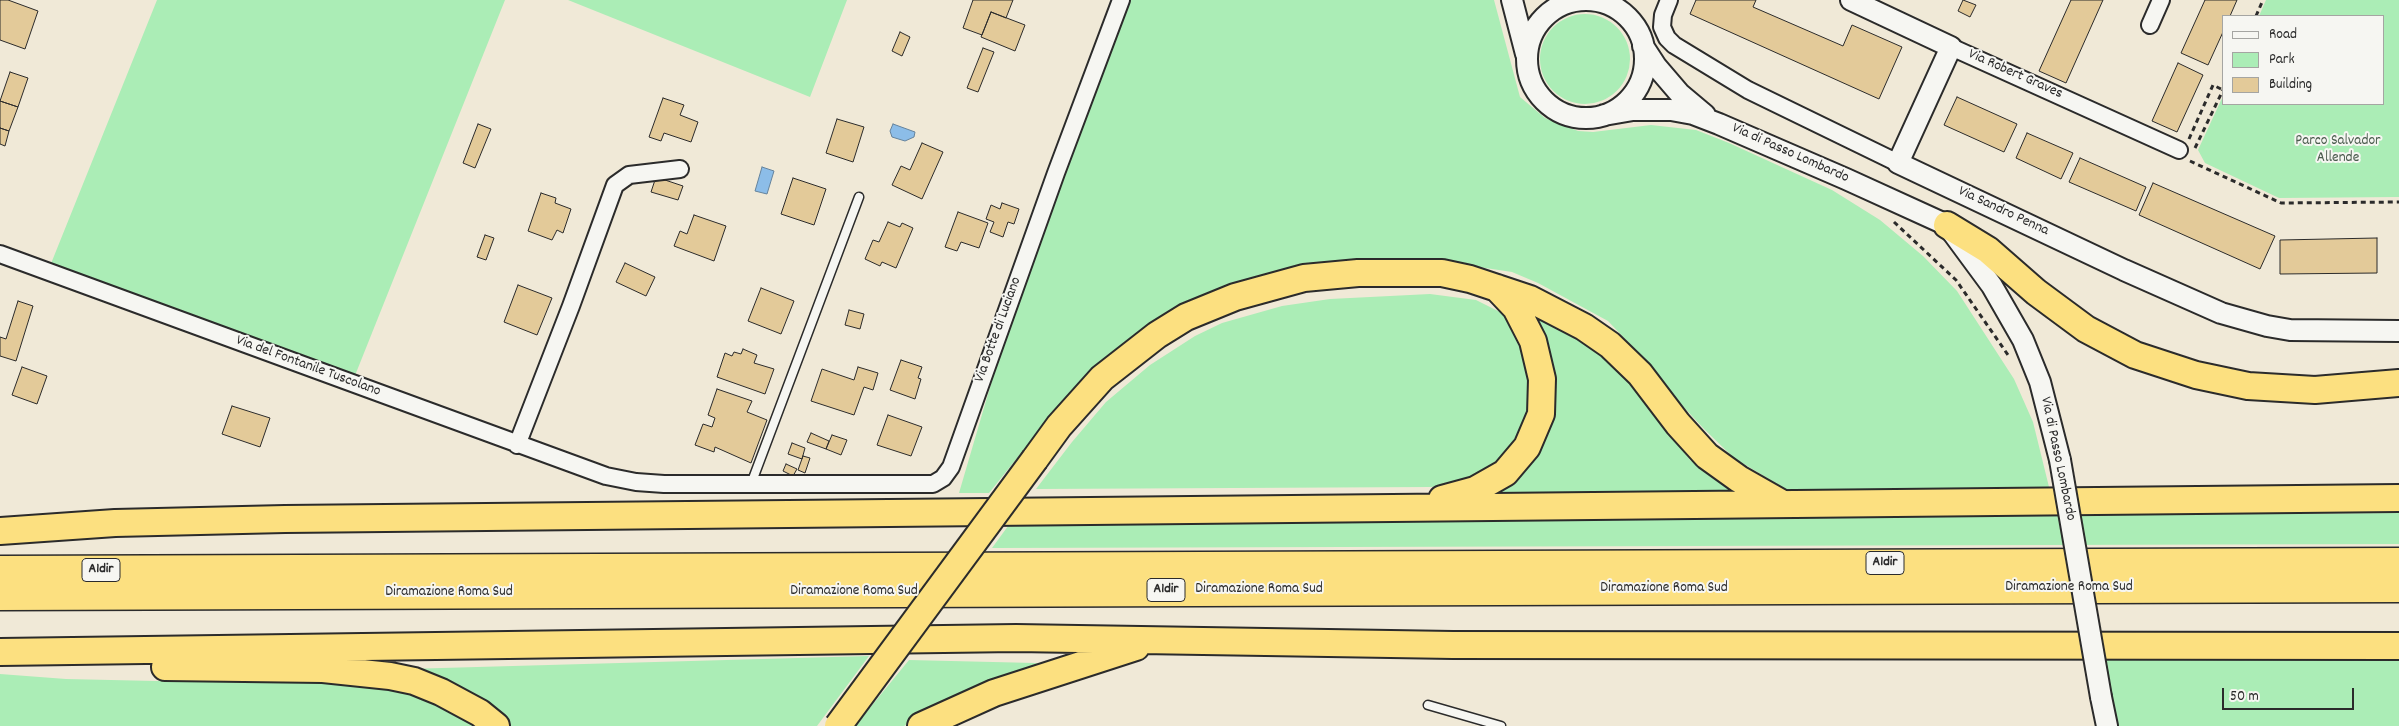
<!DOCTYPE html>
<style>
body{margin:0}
#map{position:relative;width:2399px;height:726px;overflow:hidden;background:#f0e9d7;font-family:Dekko,sans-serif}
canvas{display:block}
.legend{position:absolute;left:2222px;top:15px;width:162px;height:90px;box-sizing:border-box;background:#f6f6f2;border:1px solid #a5a5a2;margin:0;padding:6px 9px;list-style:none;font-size:15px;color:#2b2b2b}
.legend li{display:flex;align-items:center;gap:10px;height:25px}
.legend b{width:25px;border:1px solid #a5a5a2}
.scale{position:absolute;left:2222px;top:688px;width:132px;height:22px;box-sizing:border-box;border:2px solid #2b2b2b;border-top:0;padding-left:6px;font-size:15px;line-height:18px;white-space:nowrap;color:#2b2b2b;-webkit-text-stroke:4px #f6f6f2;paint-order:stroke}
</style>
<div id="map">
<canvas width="2399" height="726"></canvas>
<ul class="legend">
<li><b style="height:6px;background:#f6f6f2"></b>Road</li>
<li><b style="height:14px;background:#abedb6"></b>Park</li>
<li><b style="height:14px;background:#e3ca99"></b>Building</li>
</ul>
<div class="scale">50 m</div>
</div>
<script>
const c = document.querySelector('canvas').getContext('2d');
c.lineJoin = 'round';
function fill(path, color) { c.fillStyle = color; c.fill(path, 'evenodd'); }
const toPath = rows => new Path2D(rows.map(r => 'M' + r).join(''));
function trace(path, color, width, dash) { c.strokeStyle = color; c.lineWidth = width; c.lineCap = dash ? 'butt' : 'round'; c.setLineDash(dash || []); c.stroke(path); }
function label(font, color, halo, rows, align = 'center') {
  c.font = font + ' Dekko,sans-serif'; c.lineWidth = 4; c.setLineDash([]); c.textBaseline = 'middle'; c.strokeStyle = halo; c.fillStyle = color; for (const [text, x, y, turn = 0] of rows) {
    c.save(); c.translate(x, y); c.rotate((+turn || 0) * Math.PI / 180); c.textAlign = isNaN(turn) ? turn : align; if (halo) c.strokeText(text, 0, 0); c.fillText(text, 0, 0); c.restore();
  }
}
fill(toPath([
 [157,0,505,0,352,383,48,271],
 [568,0,847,0,810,97],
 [1130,0,1494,0,1520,97,1545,118,1578,131,1593,132,1651,125,1696,130,1729,143,1832,190,1880,220,1923,256,1957,291,2014,379,2033,422,2049,487,1787,490,1734,458,1705,430,1678,401,1648,363,1608,321,1538,283,1512,272,1472,266,1433,264,1339,269,1146,328,1107,356,1071,391,989,493,959,493,1005,336,1077,135],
 [2266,0,2399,0,2399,197,2279,198,2205,163,2198,150,2223,96,2223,104,2383,104,2383,16,2259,16],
 '1540 59a45 45 0 1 1 90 0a45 45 0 1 1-90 0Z',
 [1430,294,1476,300,1504,314,1513,323,1534,367,1527,429,1489,474,1446,486,1430,487,1036,489,1072,442,1106,402,1150,365,1195,336,1222,323,1282,306,1330,299],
 [1531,317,1560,326,1583,339,1609,361,1628,378,1690,460,1736,492,1735,494,1492,493,1554,378,1545,340],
 [2399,513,2399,544,992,548,1011,522],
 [869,656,817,726,503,726,406,669],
 [2105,657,2279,657,2399,661,2399,726,2117,726],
 [909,660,1035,663,1040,664,1042,667,941,705,904,726,855,726],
 [0,674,66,679,156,681,286,678,343,679,405,692,438,704,474,726,0,726]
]), '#abedb6');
const water = toPath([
 [893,124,915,132,914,137,905,141,892,137,890,131,893,124],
 [762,167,774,171,767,194,755,191,762,167]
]);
fill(water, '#8cbde8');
trace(water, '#65839c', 1);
const building = toPath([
 [0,0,8,0,38,11,25,49,0,40,0,0],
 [973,0,1013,0,1006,18,991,12,982,35,963,28,973,0],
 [1696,0,1756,0,1753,7,1843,46,1852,25,1902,47,1879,99,1690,14,1696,0],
 [1963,0,1976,5,1970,17,1958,11,1963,0],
 [2071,0,2103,0,2066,83,2039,71,2071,0],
 [2205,0,2237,0,2230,16,2223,16,2223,32,2208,65,2181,53,2205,0],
 [991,12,1025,25,1015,51,981,37,991,12],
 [900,32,910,37,902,56,892,51,900,32],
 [983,48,994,52,978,92,967,88,983,48],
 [2178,63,2203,75,2177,132,2152,121,2178,63],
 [10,72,28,78,18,107,0,101,10,72],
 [1957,97,2017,124,2004,152,1944,125,1957,97],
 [663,98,684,105,680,115,698,122,691,142,664,133,661,141,649,137,663,98],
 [0,101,18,107,9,131,0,128,0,101],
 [837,119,864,127,853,162,826,153,837,119],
 [478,124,491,129,475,168,463,163,478,124],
 [0,128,9,131,5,146,0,144,0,128],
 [2027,133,2073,153,2061,179,2016,158,2027,133],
 [922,143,943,152,922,199,892,185,901,166,910,170,922,143],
 [2080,158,2146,187,2136,211,2069,182,2080,158],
 [656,177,683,186,678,200,651,192,656,177],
 [793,178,826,189,814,225,781,214,793,178],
 [2153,183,2275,236,2260,269,2139,215,2153,183],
 [541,193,556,198,555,203,571,209,563,233,557,230,552,240,528,231,541,193],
 [1002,203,1019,209,1014,224,1008,222,1003,237,990,232,994,222,986,219,991,205,1000,209,1002,203],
 [958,212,988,223,979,248,961,242,957,251,945,247,958,212],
 [694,215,726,226,714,261,674,246,680,231,687,234,694,215],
 [888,222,900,227,902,223,913,228,896,268,882,262,880,266,865,259,873,240,879,242,888,222],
 [485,235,494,238,486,260,477,257,485,235],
 [2377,238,2377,273,2280,274,2280,240,2377,238],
 [625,263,655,277,646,296,616,282,625,263],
 [518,285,552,298,537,335,504,322,518,285],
 [761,288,794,301,781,334,748,321,761,288],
 [18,301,33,306,16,361,0,356,0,337,6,339,18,301],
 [849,310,864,314,860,329,845,325,849,310],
 [743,349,757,355,754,363,774,369,765,394,717,377,725,353,732,356,734,352,741,354,743,349],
 [901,360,922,367,918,378,921,379,915,399,890,390,901,360],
 [22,367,47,376,37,404,12,395,22,367],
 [858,367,878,373,873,390,864,387,854,415,811,401,822,369,854,380,858,367],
 [717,389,752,401,747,412,767,420,751,463,715,447,714,452,695,445,703,424,712,427,715,418,708,415,717,389],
 [232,406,270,418,260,447,222,434,232,406],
 [888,415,922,427,911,456,877,445,888,415],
 [811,433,829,441,826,449,807,442,811,433],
 [832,435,847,440,841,455,826,449,832,435],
 [792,443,805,448,802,459,788,454,792,443],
 [803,456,810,458,805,473,798,470,803,456],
 [786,464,797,469,793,476,783,471,786,464]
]);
fill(building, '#e3ca99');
trace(building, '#2b2b2b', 1);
const service = toPath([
 [751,484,859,197],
 [1428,705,1501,726]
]);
const minor = toPath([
 [1669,0,1663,15,1662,27,1667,38,1674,45,1748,90,1898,163],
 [2150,25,2161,0],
 [1951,47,2179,150],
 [0,254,606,476,636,482,664,484,933,484,943,478,951,467,1056,173,1121,0],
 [517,445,571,306,615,185,629,175,680,169]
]);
const tertiary = toPath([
 [1512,0,1526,54],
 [1851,0,1951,47,1898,163,2124,270,2221,313,2267,326,2290,330,2399,331],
 '1527 59a59 59 0 1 1 118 0a59 59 0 1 1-118 0Z',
 [1643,46,1656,66,1680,94,1705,115],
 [1604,115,1633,110,1671,110,1693,114,1719,124,1846,179,1947,225,1992,286,2023,340,2040,382,2060,460],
 [2101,697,2107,726]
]);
const trunk = toPath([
 [1947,225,1988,250,2036,292,2086,329,2135,355,2196,375,2248,386,2315,390,2399,383],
 [1035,459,1059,426,1102,378,1157,335,1186,317,1235,297,1304,278,1358,273,1442,273,1470,279,1530,299,1584,327,1610,345,1640,374,1678,424,1707,456,1739,479,1783,504],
 [1442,499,1475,490,1505,473,1527,447,1541,414,1542,379,1533,341,1516,308,1497,288],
 [0,531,115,523,285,519,2399,498],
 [0,652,1016,638,1453,645,2399,646],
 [165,667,323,669,390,676,414,681,441,692,480,713,496,726],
 [921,726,994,693,1136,647]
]);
const motorway = toPath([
 [0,570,2399,562],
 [0,596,2399,588]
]);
trace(service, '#2b2b2b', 11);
trace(minor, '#2b2b2b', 20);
trace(tertiary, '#2b2b2b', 24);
trace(trunk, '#2b2b2b', 30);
trace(motorway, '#2b2b2b', 31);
trace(toPath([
 [2256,16,2263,0],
 [1520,71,1530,93,1545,111,1565,120,1588,125],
 [2189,139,2213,85,2223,90],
 [2195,148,2223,90],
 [2190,161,2281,203,2399,202],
 [1894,222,1956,280,2008,355]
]), '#2b2b2b', 3, [5, 4]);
trace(service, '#f6f6f2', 8);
trace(minor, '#f6f6f2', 16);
trace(tertiary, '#f6f6f2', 20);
trace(trunk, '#fce080', 26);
trace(motorway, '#fce080', 28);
const tertiaryBridge = toPath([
 [2060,460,2101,697]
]);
const trunkBridge = toPath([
 [838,726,1035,459]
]);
trace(tertiaryBridge, '#2b2b2b', 24, []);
trace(trunkBridge, '#2b2b2b', 30, []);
trace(tertiaryBridge, '#f6f6f2', 20);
trace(trunkBridge, '#fce080', 26);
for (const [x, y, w] of [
 [1885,563,38],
 [101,570,38],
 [1166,590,38]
]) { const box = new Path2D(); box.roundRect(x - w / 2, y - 11.5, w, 23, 4); c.fillStyle = '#f6f6f2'; c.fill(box); trace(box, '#2b2b2b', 1); }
label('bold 14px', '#2b2b2b', null, [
 ["A1dir",1885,563],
 ["A1dir",101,570],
 ["A1dir",1166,590]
]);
label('15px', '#2b2b2b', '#f6f6f2', [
 ["Via Robert Graves",2015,75,24],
 ["Via di Passo Lombardo",1790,154,24],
 ["Via Sandro Penna",2003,212,25],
 ["Via Botte di Luciano",999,330,-70],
 ["Via del Fontanile Tuscolano",308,367,20],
 ["Via di Passo Lombardo",2057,459,78],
 ["Diramazione Roma Sud",2069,588],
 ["Diramazione Roma Sud",1664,589],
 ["Diramazione Roma Sud",1259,590],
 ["Diramazione Roma Sud",854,592],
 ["Diramazione Roma Sud",449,593]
]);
label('15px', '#4b5c4e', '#f6f6f2', [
 ["Parco Salvador",2338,142],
 ["Allende",2338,159]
]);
</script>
